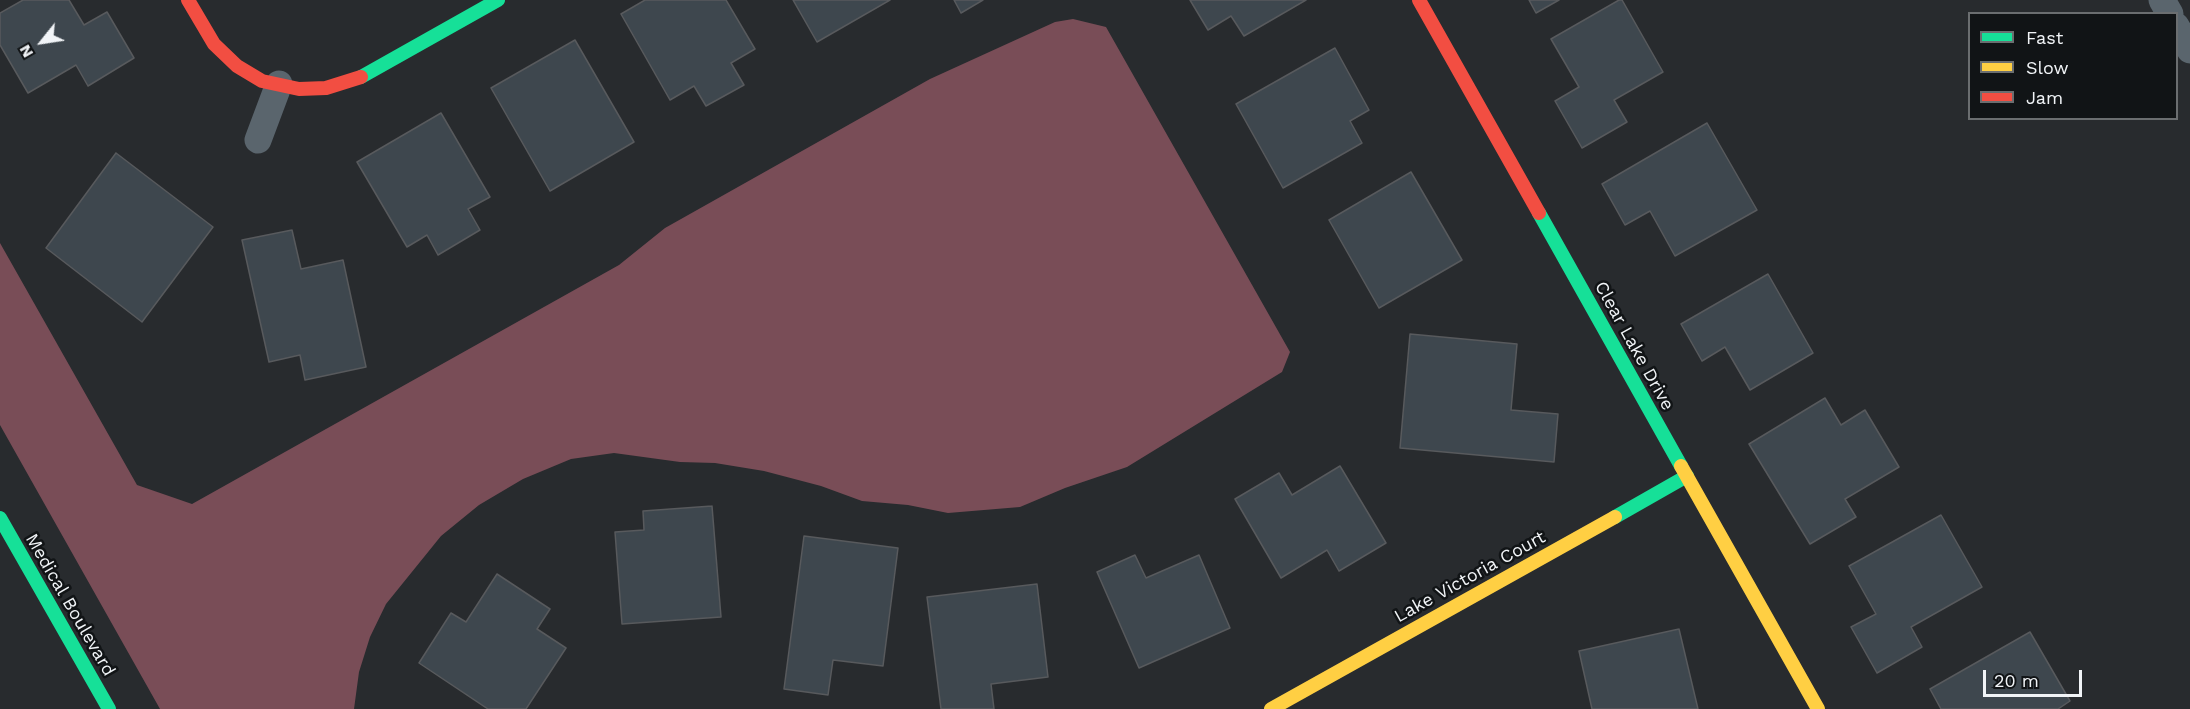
<!DOCTYPE html>
<style>
body{margin:0}
#map{position:relative;width:2190px;height:709px;overflow:hidden;background:#282b2e;font-family:"Work Sans",sans-serif}
canvas{display:block}
.legend{position:absolute;left:1968px;top:12px;width:210px;height:108px;box-sizing:border-box;background:#111416;border:2px solid #6b6e70;margin:0;padding:8px 10px;list-style:none;font-size:18px;color:#f1f4f7}
.legend li{display:flex;align-items:center;gap:12px;height:30px}
.legend b{width:30px;border:2px solid #6b6e70}
.north{position:absolute;left:12px;top:12px;width:60px;height:60px;-webkit-text-stroke:4px #111416;paint-order:stroke;rotate:240deg;font-size:16px;font-weight:700;line-height:24px;text-align:center;color:#f1f4f7}
.north::after{content:'';display:block;margin:auto;width:21px;height:27px;background:#f1f4f7;clip-path:polygon(50% 0,100% 100%,50% 72%,0 100%)}
.scale{position:absolute;left:1983px;top:670px;width:99px;height:27px;box-sizing:border-box;border:3px solid #f1f4f7;border-top:0;padding-left:8px;font-size:18px;line-height:21px;white-space:nowrap;color:#f1f4f7;-webkit-text-stroke:4px #111416;paint-order:stroke}
</style>
<div id="map">
<canvas width="2190" height="709"></canvas>
<ul class="legend">
<li><b style="height:8px;background:#16e098"></b>Fast</li>
<li><b style="height:8px;background:#ffcf43"></b>Slow</li>
<li><b style="height:8px;background:#f24e42"></b>Jam</li>
</ul>
<div class="north">N</div>
<div class="scale">20 m</div>
</div>
<script>
const c = document.querySelector('canvas').getContext('2d');
c.lineJoin = 'round';
function fill(path, color) { c.fillStyle = color; c.fill(path, 'evenodd'); }
const toPath = rows => new Path2D(rows.map(r => 'M' + r).join(''));
function trace(path, color, width, dash) { c.strokeStyle = color; c.lineWidth = width; c.lineCap = dash ? 'butt' : 'round'; c.setLineDash(dash || []); c.stroke(path); }
function label(font, color, halo, rows, align = 'center') {
  c.font = font + ' "Work Sans",sans-serif'; c.lineWidth = 5; c.setLineDash([]); c.textBaseline = 'middle'; c.strokeStyle = halo; c.fillStyle = color; for (const [text, x, y, turn = 0] of rows) {
    c.save(); c.translate(x, y); c.rotate((+turn || 0) * Math.PI / 180); c.textAlign = isNaN(turn) ? turn : align; if (halo) c.strokeText(text, 0, 0); c.fillText(text, 0, 0); c.restore();
  }
}
fill(toPath([
 [1073,19,1106,27,1290,352,1282,372,1127,467,1065,488,1020,507,948,513,908,505,862,501,821,486,764,471,715,463,680,462,614,453,571,459,523,479,479,505,441,536,386,604,370,637,359,672,354,709,160,709,0,425,0,243,137,485,192,504,619,265,665,228,930,79,1055,22]
]), '#794d57');
const building = toPath([
 [23,0,69,0,84,25,107,12,134,58,88,86,76,65,28,93,0,45,0,13,23,0],
 [645,0,726,0,755,49,731,63,744,85,706,106,694,86,670,100,621,14,645,0],
 [793,0,890,0,817,42,793,0],
 [954,0,983,0,961,13,954,0],
 [1190,0,1306,0,1244,36,1231,16,1208,30,1190,0],
 [1529,0,1559,0,1536,13,1529,0],
 [1619,0,1622,0,1663,72,1614,100,1627,122,1582,148,1555,101,1579,87,1551,39,1619,0],
 [575,40,634,142,550,191,491,88,575,40],
 [1335,48,1369,110,1350,121,1362,143,1283,188,1236,104,1335,48],
 [441,113,490,197,468,209,480,230,438,255,427,235,407,247,357,162,441,113],
 [1707,123,1757,210,1675,256,1650,211,1625,225,1602,184,1707,123],
 [116,153,213,227,142,322,46,248,116,153],
 [1411,172,1462,260,1379,308,1329,220,1411,172],
 [292,230,301,269,343,260,366,367,305,380,300,355,269,362,242,240,292,230],
 [1768,274,1813,353,1750,390,1725,347,1702,361,1681,324,1768,274],
 [1410,334,1517,344,1511,410,1558,414,1554,462,1400,448,1410,334],
 [1825,398,1841,425,1865,410,1899,467,1845,499,1856,517,1810,544,1749,444,1825,398],
 [1340,466,1386,543,1339,571,1327,550,1281,578,1235,499,1279,473,1292,495,1340,466],
 [712,506,721,617,622,624,615,532,644,530,643,511,712,506],
 [1941,515,1982,587,1911,627,1922,647,1877,673,1851,627,1876,614,1849,566,1941,515],
 [804,536,898,548,883,666,833,660,828,695,784,689,804,536],
 [1135,555,1146,578,1199,555,1230,628,1139,668,1097,572,1135,555],
 [497,574,550,609,537,629,566,648,526,709,488,709,419,663,451,613,466,622,497,574],
 [1037,584,1048,677,991,684,994,709,941,709,927,597,1037,584],
 [1679,629,1698,709,1592,709,1579,651,1679,629],
 [2030,632,2070,701,2058,709,1941,709,1930,689,2030,632]
]);
fill(building, '#3e474e');
trace(building, '#585a5d', 1.5);
trace(toPath([
 [2162,0,2170,14],
 [2176,26,2190,50],
 [258,140,279,84]
]), '#5a656d', 27);
trace(toPath([
 [361,77,498,0],
 [1539,213,1681,466],
 [1615,517,1687,476],
 [0,518,109,709]
]), '#16e098', 14);
trace(toPath([
 [1681,466,1818,709],
 [1271,709,1615,517]
]), '#ffcf43', 14);
trace(toPath([
 [188,0,214,44,237,66,262,81,299,89,326,88,361,77],
 [1419,0,1539,213]
]), '#f24e42', 14);
label('18px', '#f1f4f7', '#111416', [
 ["Clear Lake Drive",1634,346,61],
 ["Lake Victoria Court",1470,577,-29],
 ["Medical Boulevard",70,605,60]
]);
</script>
